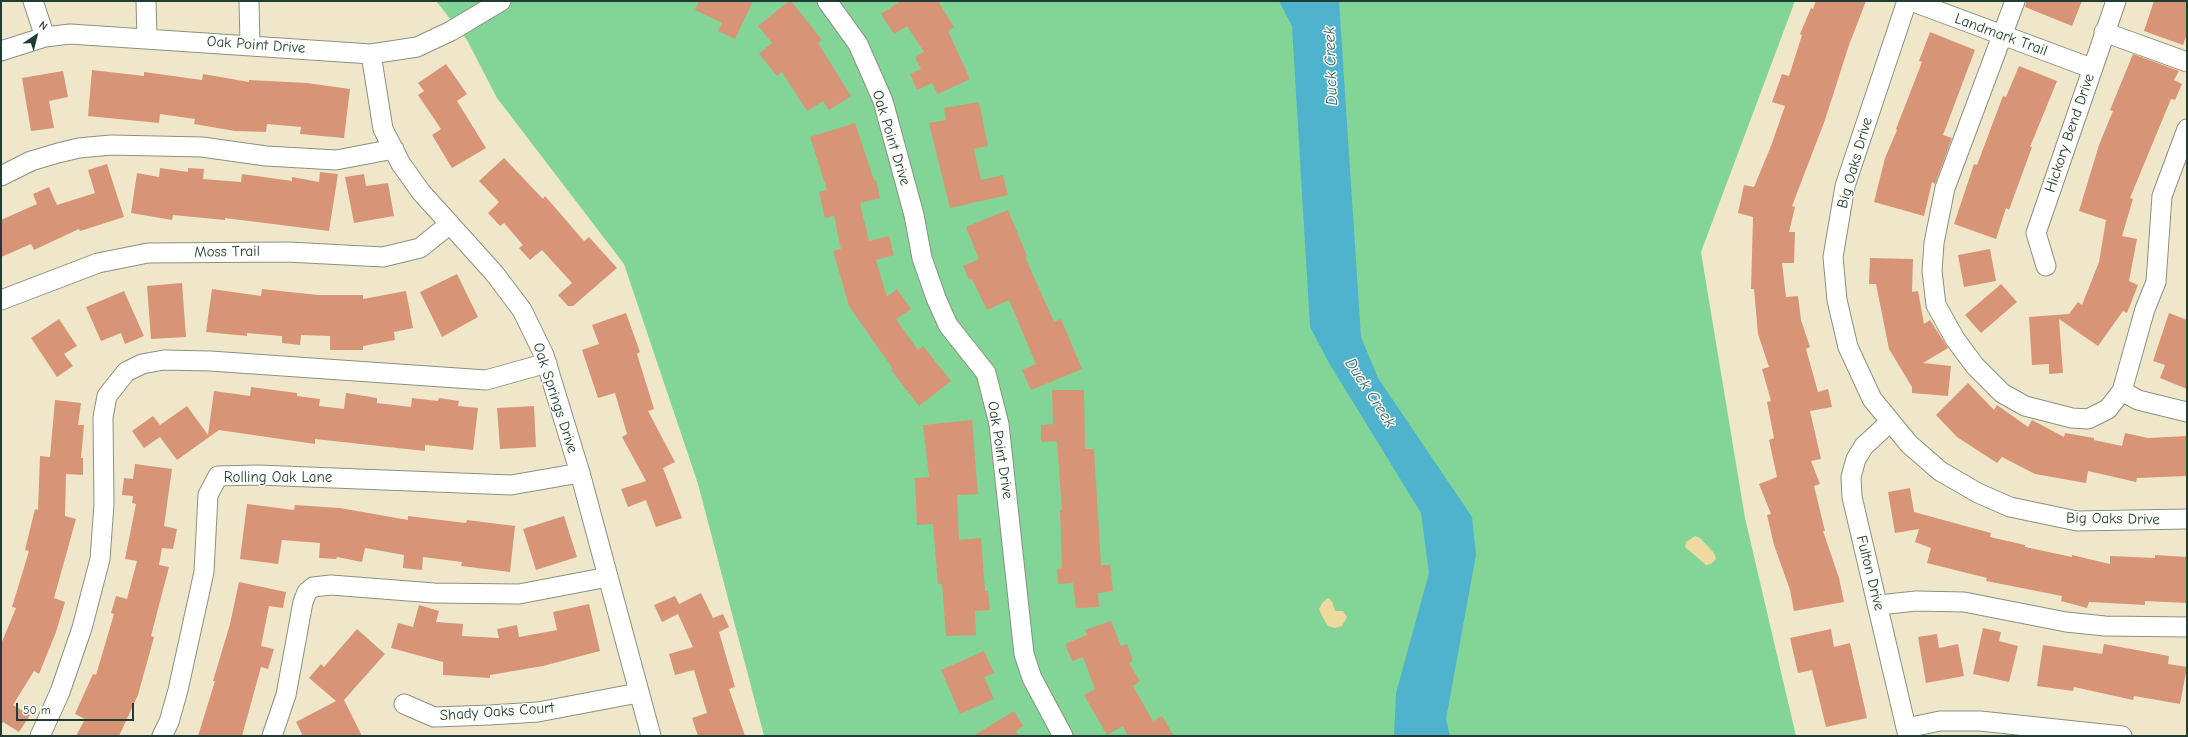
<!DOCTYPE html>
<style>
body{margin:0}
#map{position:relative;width:2188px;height:737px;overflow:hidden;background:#f0e7cb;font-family:"Comic Neue",sans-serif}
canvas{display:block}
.frame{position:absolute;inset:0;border:2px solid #1f3d34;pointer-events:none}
.north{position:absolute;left:16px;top:16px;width:40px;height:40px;-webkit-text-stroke:3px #fdfcf7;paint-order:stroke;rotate:35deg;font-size:11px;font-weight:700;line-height:16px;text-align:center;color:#1f3d34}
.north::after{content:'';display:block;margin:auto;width:14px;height:18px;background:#1f3d34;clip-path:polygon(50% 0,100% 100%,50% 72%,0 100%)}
.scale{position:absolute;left:16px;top:703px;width:118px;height:18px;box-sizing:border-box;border:2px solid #1f3d34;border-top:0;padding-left:5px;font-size:12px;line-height:14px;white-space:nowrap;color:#1f3d34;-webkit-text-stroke:3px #fdfcf7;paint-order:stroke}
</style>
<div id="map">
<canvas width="2188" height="737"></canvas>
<div class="frame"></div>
<div class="north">N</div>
<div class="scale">50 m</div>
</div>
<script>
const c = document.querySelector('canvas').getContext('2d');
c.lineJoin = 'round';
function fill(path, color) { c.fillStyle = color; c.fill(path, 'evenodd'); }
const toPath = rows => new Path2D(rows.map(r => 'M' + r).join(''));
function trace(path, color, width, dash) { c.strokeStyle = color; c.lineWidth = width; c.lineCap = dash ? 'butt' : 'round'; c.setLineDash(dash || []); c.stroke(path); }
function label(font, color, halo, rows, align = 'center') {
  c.font = font + ' "Comic Neue",sans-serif'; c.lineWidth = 3; c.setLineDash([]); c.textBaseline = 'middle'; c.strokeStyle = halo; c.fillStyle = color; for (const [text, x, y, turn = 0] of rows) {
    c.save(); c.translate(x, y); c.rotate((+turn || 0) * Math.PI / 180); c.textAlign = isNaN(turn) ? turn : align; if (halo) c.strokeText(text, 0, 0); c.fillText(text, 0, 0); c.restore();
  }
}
fill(toPath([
 [436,1,1795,1,1701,252,1745,518,1796,736,764,736,698,484,624,264,497,98,467,40]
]), '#82d597');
fill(toPath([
 [1695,536,1700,538,1714,553,1716,559,1711,564,1706,565,1685,547,1686,542],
 [1328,598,1332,601,1335,611,1343,611,1347,617,1342,626,1335,628,1328,626,1323,618,1319,609,1323,602]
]), '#eeda9e');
fill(toPath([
 [1279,1,1339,1,1361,337,1378,378,1472,517,1476,555,1446,719,1450,736,1394,736,1396,693,1429,573,1421,513,1329,363,1310,327,1292,26]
]), '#4fb3ce');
fill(toPath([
 [699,1,753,1,735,39,718,31,722,23,695,10],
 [789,1,791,1,822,40,818,43,851,96,829,110,823,101,807,111,782,72,777,76,759,54,772,43,758,26],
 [901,1,938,1,954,27,948,31,970,79,938,94,932,83,917,90,910,74,921,69,915,57,924,52,907,26,894,34,881,14],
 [1816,1,1866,1,1849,45,1825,120,1792,206,1795,207,1789,232,1795,232,1794,263,1782,263,1786,297,1798,296,1801,320,1810,347,1806,349,1818,392,1828,389,1832,407,1810,411,1821,459,1811,461,1820,484,1814,486,1825,531,1823,531,1839,578,1844,602,1794,611,1790,590,1774,545,1767,515,1771,514,1759,484,1777,477,1769,440,1774,438,1767,402,1771,401,1762,369,1769,367,1758,334,1754,289,1751,289,1753,217,1738,213,1744,185,1754,187,1771,146,1785,106,1772,102,1782,74,1789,76,1802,35,1800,34,1811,8,1813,9],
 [2026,1,2082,1,2072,26,2025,7],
 [2154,1,2187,1,2187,34,2183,45,2144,31],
 [1930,32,1975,50,1943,135,1952,138,1935,184,1932,182,1924,216,1874,202,1885,158,1897,130,1896,129,1922,62,1919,61],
 [2133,54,2179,71,2174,80,2182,84,2175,100,2171,99,2130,198,2133,199,2122,236,2137,239,2129,281,2138,285,2127,313,2123,311,2098,346,2059,319,2063,373,2049,374,2049,364,2032,365,2029,317,2069,314,2078,302,2082,305,2099,262,2106,220,2079,211,2099,145,2113,111,2110,110],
 [446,64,467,94,457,101,486,148,452,168,432,135,441,129,418,95,424,91,418,83],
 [2019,66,2057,81,2030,147,2032,147,2009,210,2006,208,1996,239,1954,224,1974,164,1977,165,2003,96,2006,97],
 [92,70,144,76,144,72,202,80,203,74,249,82,249,80,307,83,350,89,344,138,300,134,301,127,267,124,266,132,235,131,194,124,195,119,160,114,159,123,88,116],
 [63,71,68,97,49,101,54,128,31,131,22,78],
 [979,102,988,146,974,149,981,180,1003,175,1008,195,950,208,929,123,946,120,944,108],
 [855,123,874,180,876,180,880,198,860,203,869,241,889,236,894,255,876,260,887,297,897,289,911,309,896,319,918,350,923,346,951,381,919,406,891,370,893,369,849,306,833,251,841,249,834,216,825,218,819,192,827,190,810,137],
 [504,158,543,199,545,196,584,241,589,237,617,268,573,306,568,306,558,295,572,283,542,250,530,260,519,248,523,245,504,223,500,226,488,213,499,202,479,181],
 [107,164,124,217,80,231,79,229,34,250,31,244,1,257,1,220,37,204,33,194,49,187,57,205,95,193,88,170],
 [160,168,188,172,188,168,204,169,203,179,241,182,242,174,292,181,292,177,319,182,320,172,338,174,329,231,225,218,225,220,173,215,172,220,131,213,137,173,159,177],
 [364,174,366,186,388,183,394,216,354,223,345,177],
 [1008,210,1027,256,1025,257,1054,322,1061,319,1082,369,1031,390,1022,370,1036,364,1009,300,987,310,972,279,969,280,963,266,979,259,966,227],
 [1990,249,1996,281,1964,287,1958,255],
 [1870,258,1913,259,1912,292,1918,291,1924,324,1930,320,1948,348,1923,363,1951,366,1948,396,1912,393,1912,387,1889,349,1876,284,1869,284],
 [457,274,478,317,442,337,420,292],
 [182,283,186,337,151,339,147,286],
 [2001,284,2017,302,1981,333,1965,315],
 [212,289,261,296,262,289,318,295,363,295,363,299,406,291,413,328,394,332,395,340,363,346,363,350,330,350,330,336,301,335,300,345,282,343,282,336,247,333,247,336,206,332],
 [124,291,144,336,125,344,121,333,101,341,86,307],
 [626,313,640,352,637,354,654,409,648,411,675,462,663,468,682,518,656,527,646,500,628,507,621,489,646,481,622,437,627,434,615,393,598,398,582,350,599,344,592,325],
 [2169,313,2187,320,2187,389,2160,378,2165,365,2153,361],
 [59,319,77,346,64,354,73,366,57,377,31,338],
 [1968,383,1994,410,1997,405,2028,427,2032,420,2064,437,2065,433,2094,438,2094,440,2122,446,2125,433,2148,438,2187,436,2187,476,2137,478,2136,482,2088,471,2086,483,2035,474,2002,457,1997,463,1957,437,1936,415],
 [251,387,297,393,297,396,320,399,319,406,344,409,346,393,377,398,377,403,411,407,412,398,438,401,439,398,459,401,458,406,478,408,473,450,425,445,425,451,315,439,315,444,219,430,177,460,160,437,144,448,132,431,153,416,160,425,187,406,208,435,214,391,250,396],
 [1052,390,1084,390,1085,449,1094,449,1101,565,1110,565,1113,591,1098,593,1099,607,1076,608,1073,583,1058,584,1057,569,1062,568,1060,510,1062,510,1057,441,1041,442,1041,425,1053,424],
 [55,400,81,403,78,425,84,425,81,458,83,458,83,475,66,474,65,516,76,519,54,598,65,602,56,632,39,674,34,671,13,705,30,715,19,732,3,722,1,725,1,644,16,608,12,607,29,551,25,550,35,509,38,510,40,456,50,457],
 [534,406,536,447,500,449,497,408],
 [972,420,978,494,957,495,959,540,981,538,985,591,988,591,990,610,975,611,976,635,946,636,942,584,938,584,933,524,917,525,915,478,929,477,923,425],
 [135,464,172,469,164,526,177,529,173,549,162,548,159,565,169,567,151,636,154,637,138,695,119,736,76,736,85,719,75,714,93,674,96,675,114,614,111,613,116,596,127,599,137,561,125,559,136,504,132,503,133,496,122,495,124,478,133,479],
 [1910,488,1914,512,1991,533,1990,537,2025,545,2025,547,2072,557,2072,555,2110,564,2110,556,2155,558,2155,555,2187,557,2187,603,2145,601,2145,605,2089,602,2087,608,2061,601,2062,596,1986,581,1987,578,1927,563,1931,548,1915,542,1919,529,1895,533,1888,492],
 [247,504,294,510,295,505,340,508,408,520,408,516,466,523,467,520,515,526,510,572,461,566,462,562,423,557,422,570,403,568,404,555,365,548,362,562,337,557,336,559,319,558,320,543,282,540,278,564,240,559],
 [564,516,577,557,536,570,523,529],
 [239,582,286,592,283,608,269,606,261,646,274,649,268,669,261,667,242,736,198,736,215,681,213,681,230,624],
 [701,593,713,618,723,614,729,627,719,632,735,687,729,689,745,736,698,736,692,718,707,713,694,670,675,675,669,654,693,647,678,614,662,622,654,605,675,596,679,604],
 [589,604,600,651,543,666,490,675,490,678,443,675,443,662,391,648,398,623,413,627,419,605,439,611,436,622,463,624,462,636,499,638,497,629,517,625,519,637,557,630,553,612],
 [1111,621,1121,646,1127,644,1133,661,1129,663,1140,681,1133,686,1153,721,1162,716,1174,736,1128,736,1123,726,1107,735,1084,695,1095,689,1083,657,1072,661,1065,644,1087,635,1085,630],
 [1983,628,2001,632,1999,641,2018,646,2009,682,1973,674],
 [357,629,385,654,344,700,362,736,303,736,296,722,336,701,309,678,321,664,324,667],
 [1831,629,1834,647,1850,643,1867,718,1826,727,1812,670,1798,673,1790,638],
 [1937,634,1939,648,1958,644,1964,676,1926,683,1918,637],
 [2104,644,2169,656,2168,664,2187,667,2180,704,2134,696,2133,700,2074,687,2073,691,2037,686,2043,645,2102,654],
 [984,651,994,673,984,677,994,699,960,714,941,670],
 [1014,711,1023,726,1016,731,1019,736,973,736]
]), '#d89477');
const minor = toPath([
 [33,1,45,37],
 [146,1,147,38],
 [249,1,250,44],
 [827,1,858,44,883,101,914,215,922,258,936,298,948,325,986,373,999,424,1024,654,1032,678,1063,736],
 [1907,1,1845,186,1833,257,1837,300,1848,347,1872,399,1909,444,1940,471,1978,493,2010,507,2077,521,2187,519],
 [1911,1,2091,68],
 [2015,1,1945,188,1934,243,1932,271,1936,305,1955,339,1975,366,2002,393,2025,406,2072,418,2088,419,2108,409,2122,391,2145,309,2156,282,2162,196,2187,129],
 [2104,32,2187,62],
 [1,51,45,37,70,34,371,54,417,47,451,31,501,1],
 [371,54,383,129,401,164,421,192,494,273,522,310,544,355,580,473,651,736],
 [1,176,31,161,58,153,79,148,111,145,202,147,266,156,336,160,394,149],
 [2046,266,2036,233,2116,1],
 [1,300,98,263,148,253,288,252,383,257,420,248,450,224],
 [2122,391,2138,400,2187,412],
 [1890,422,1864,446,1856,459,1851,477,1852,497,1908,736],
 [1879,605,1916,601,1964,602,2066,622,2105,626,2187,627],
 [404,704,434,717,490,715,538,712,638,693],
 [1906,728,1940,721,1980,721,2122,736],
 [40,736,60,692,82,628,100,559,104,504,103,417,107,396,126,372,142,364,164,360,210,361,486,380,547,363],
 [162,736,169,722,178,690,204,572,208,495,218,476,258,475,511,485,580,473],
 [272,736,286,695,303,602,307,592,313,587,331,585,434,593,519,594,608,577]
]);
trace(minor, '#889280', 21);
trace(minor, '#fff', 19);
label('15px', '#1f3d34', '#fdfcf7', [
 ["Landmark Trail",2001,35,20],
 ["Oak Point Drive",256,45,4],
 ["Hickory Bend Drive",2070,133,-71],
 ["Oak Point Drive",891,138,73],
 ["Big Oaks Drive",1855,163,-74],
 ["Moss Trail",227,252,-1],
 ["Oak Springs Drive",555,398,72],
 ["Oak Point Drive",1000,450,81],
 ["Rolling Oak Lane",278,478],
 ["Big Oaks Drive",2113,519,1],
 ["Fulton Drive",1870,573,76],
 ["Shady Oaks Court",497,712,-4]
]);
label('italic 16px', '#2d6062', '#fdfcf7', [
 ["Duck Creek",1331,66,-92],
 ["Duck Creek",1370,393,57]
]);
</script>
